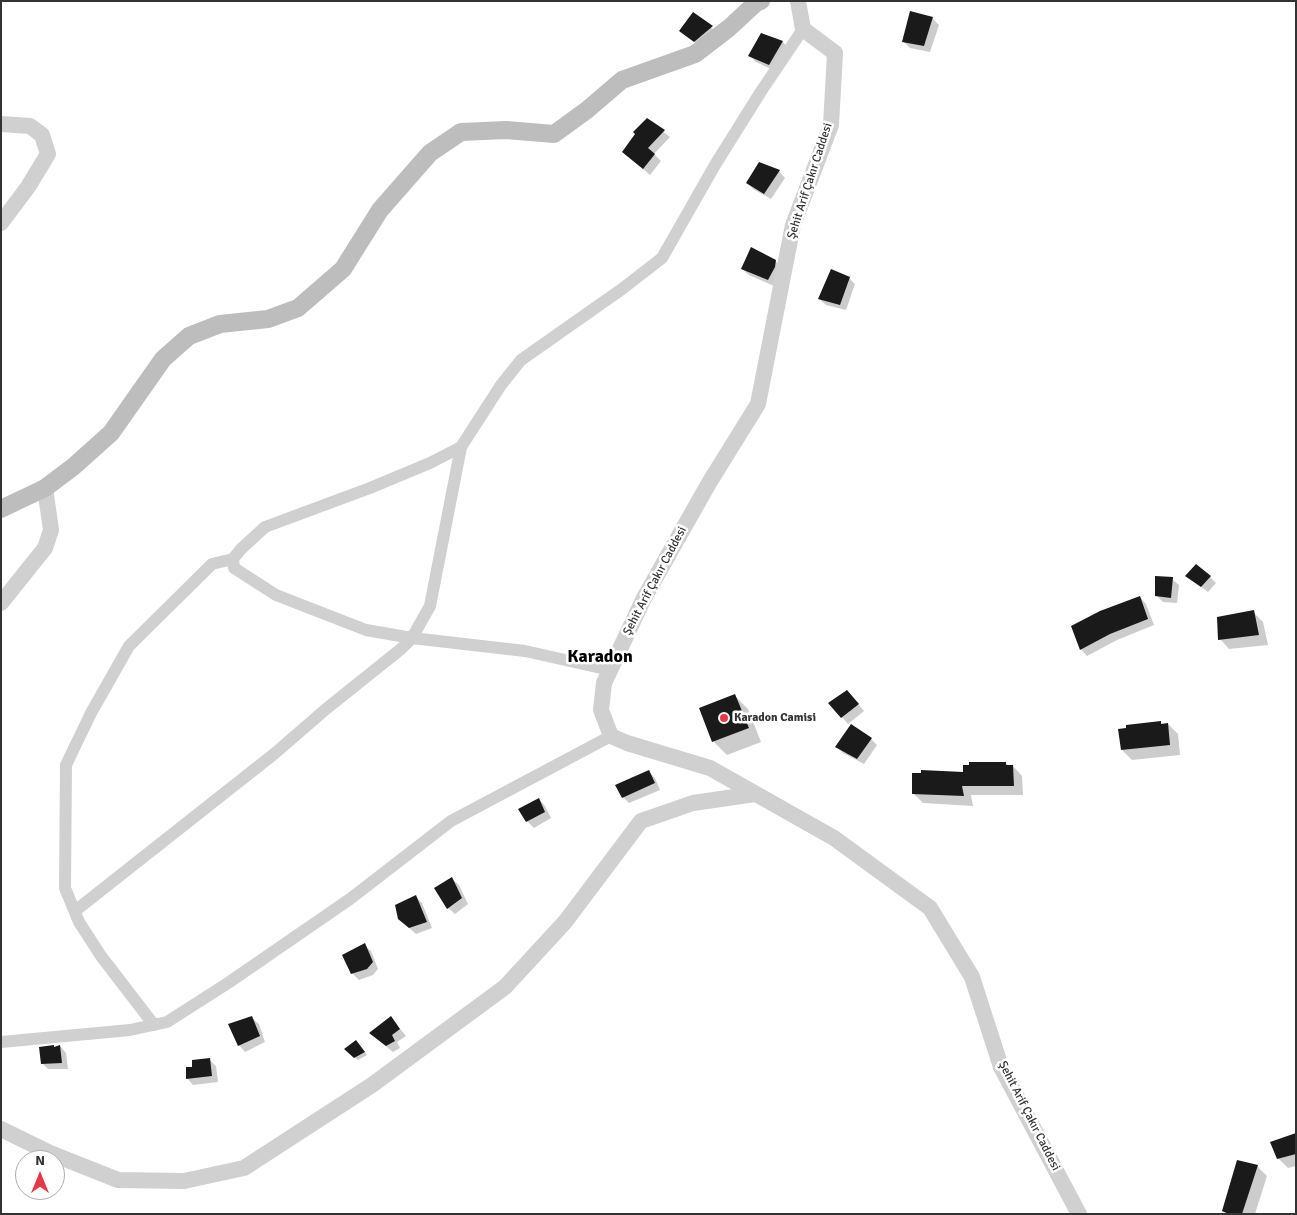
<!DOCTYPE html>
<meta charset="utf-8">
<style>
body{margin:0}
#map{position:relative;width:1297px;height:1215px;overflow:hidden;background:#fff;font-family:Signika,sans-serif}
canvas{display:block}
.frame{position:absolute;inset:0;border:2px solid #333;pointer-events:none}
.north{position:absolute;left:15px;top:1150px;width:50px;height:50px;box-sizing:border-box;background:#fff;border:1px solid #adadad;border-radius:50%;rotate:0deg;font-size:14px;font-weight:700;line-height:20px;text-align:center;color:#333}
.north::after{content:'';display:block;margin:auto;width:18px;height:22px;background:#e63946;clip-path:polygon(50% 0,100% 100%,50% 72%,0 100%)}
</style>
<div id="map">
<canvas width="1297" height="1215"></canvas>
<div class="frame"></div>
<div class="north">N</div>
</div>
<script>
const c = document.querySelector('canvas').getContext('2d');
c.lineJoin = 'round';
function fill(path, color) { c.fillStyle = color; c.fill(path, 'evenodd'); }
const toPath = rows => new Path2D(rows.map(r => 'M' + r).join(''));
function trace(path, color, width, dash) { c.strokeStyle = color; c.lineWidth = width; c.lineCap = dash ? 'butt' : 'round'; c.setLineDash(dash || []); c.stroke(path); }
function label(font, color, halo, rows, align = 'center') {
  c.font = font + ' Signika,sans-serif'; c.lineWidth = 5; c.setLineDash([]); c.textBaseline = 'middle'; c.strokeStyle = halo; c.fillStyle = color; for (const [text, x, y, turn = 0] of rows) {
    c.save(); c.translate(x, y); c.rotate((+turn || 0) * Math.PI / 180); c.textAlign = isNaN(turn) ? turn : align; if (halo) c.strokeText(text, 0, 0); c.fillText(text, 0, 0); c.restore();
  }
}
fill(toPath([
 [911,13,933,19,939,25,930,52,910,48,903,41],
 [693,14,718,33,701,47,680,30],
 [761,35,783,42,789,49,775,71,756,62,750,56],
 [647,119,670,137,654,154,661,161,650,175,630,158],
 [779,171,785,178,771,199,753,189,747,182],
 [775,261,782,267,774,286,749,275,742,269],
 [849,278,855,284,846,310,826,305,819,299],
 [1187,576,1210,577,1216,583,1208,592],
 [1172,579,1179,585,1177,603,1163,602,1156,595],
 [1140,597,1146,604,1154,625,1117,640,1087,656,1081,649,1073,626],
 [1253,612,1263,622,1268,645,1229,649,1220,639],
 [735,696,748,709,761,742,727,755,714,742,701,709],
 [853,698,864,711,848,724,842,717],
 [1161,723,1163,725,1168,724,1178,734,1180,755,1132,760,1122,750],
 [871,739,877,745,864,764,843,753,837,747],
 [1006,763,1009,766,1013,766,1022,776,1023,795,971,795,973,806,923,803,913,793,965,773],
 [648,771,655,778,660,790,629,803,623,797],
 [539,799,545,806,551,818,534,828,527,821],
 [452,879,459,885,468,904,455,914,448,908],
 [415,896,422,903,432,928,416,934,406,925],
 [364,945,371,951,378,969,373,975,359,980,352,973],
 [252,1018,259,1024,265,1042,245,1052,239,1045],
 [391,1018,406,1036,397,1042,400,1048,393,1052,377,1039],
 [359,1044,367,1055,358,1060,346,1050],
 [54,1046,55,1048,60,1046,66,1053,68,1069,48,1069,42,1063],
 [210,1060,216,1066,218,1082,193,1085,187,1078,193,1068],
 [1296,1135,1296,1166,1288,1168,1278,1158],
 [1257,1166,1267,1176,1255,1214,1226,1214,1223,1211]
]), '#0003');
fill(toPath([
 [910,11,933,17,924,46,902,42],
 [693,12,713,26,694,42,679,31],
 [761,33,783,41,769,65,748,56],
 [647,118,665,130,648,148,655,154,643,169,622,152,635,134,633,132],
 [759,162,780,170,764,194,746,183],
 [751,247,776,260,775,267,768,280,741,269],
 [831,269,850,277,840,305,818,299],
 [1196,564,1211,576,1201,587,1185,576],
 [1155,576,1173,577,1171,598,1155,596],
 [1140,596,1148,619,1110,634,1080,650,1071,626,1100,611],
 [1254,610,1259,635,1218,640,1217,617],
 [847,690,859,704,841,718,828,703],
 [735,694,749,728,712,742,699,708],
 [1161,721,1161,724,1168,723,1170,745,1121,750,1118,729,1126,728,1126,725],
 [851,724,872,738,857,759,835,747],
 [969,762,1006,762,1006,765,1013,765,1014,786,962,786,964,796,912,794,912,773,921,773,921,770,963,772,963,765,969,765],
 [649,770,655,783,622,798,615,785],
 [539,798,545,812,526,822,518,809],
 [452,877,462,898,447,909,434,888],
 [416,895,427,922,409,928,398,919,395,905],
 [365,943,373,962,367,969,351,974,342,955],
 [252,1016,260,1036,238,1046,228,1024],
 [391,1016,400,1029,392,1035,395,1041,386,1046,369,1033],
 [356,1040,365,1052,354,1058,344,1049],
 [54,1045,54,1047,60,1045,62,1063,41,1064,39,1047],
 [210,1058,212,1076,186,1079,186,1067,192,1067,192,1060],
 [1296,1133,1296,1154,1277,1159,1270,1142],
 [1237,1160,1258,1165,1242,1214,1229,1214,1222,1211]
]), '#1a1a1a');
trace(toPath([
 [610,670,525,651,412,638,366,630,276,595,234,568,233,559,241,549,265,527,370,488,430,463,461,447,501,385,521,360,622,289,662,258,715,165,760,93,803,29],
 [75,911,274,754,326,709,401,649,412,638,430,606,461,447],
 [154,1025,101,956,79,922,65,888,66,765,91,713,129,646,212,564,233,559],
 [1,1042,130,1030,167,1022,228,983,350,899,451,821,611,736]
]), '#d0d0d0', 12);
trace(toPath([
 [798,1,803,29,835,53,831,125,793,225,758,404,709,483,644,598,604,683,601,710,611,736,627,743,710,768,834,838,930,908,972,977,1001,1067,1079,1214],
 [1,124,30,126,42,135,48,154,28,187,1,223],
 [1,603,45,548,51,530,45,488],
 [1,1129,50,1153,118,1180,184,1181,244,1168,372,1085,505,987,565,922,641,821,693,803,755,794]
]), '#d0d0d0', 16);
trace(toPath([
 [1,509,45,488,73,467,111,433,163,359,189,336,220,324,268,319,298,308,343,269,380,210,430,153,461,132,506,130,554,134,587,110,622,80,695,54,729,28,756,3,761,1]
]), '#bdbdbd', 18);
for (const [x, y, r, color] of [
 [724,718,5,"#e63946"]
]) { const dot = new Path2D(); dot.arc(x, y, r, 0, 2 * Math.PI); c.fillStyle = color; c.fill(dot); trace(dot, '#fff', 2); }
label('12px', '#333', '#fff', [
 ["Şehit Arif Çakır Caddesi",810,181,-72],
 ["Şehit Arif Çakır Caddesi",655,581,-62],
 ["Şehit Arif Çakır Caddesi",1029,1116,63]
]);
label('bold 12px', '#333', '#fff', [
 ["Karadon Camisi",734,718]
], 'left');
label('bold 18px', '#000', '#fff', [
 ["Karadon",600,657]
]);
</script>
